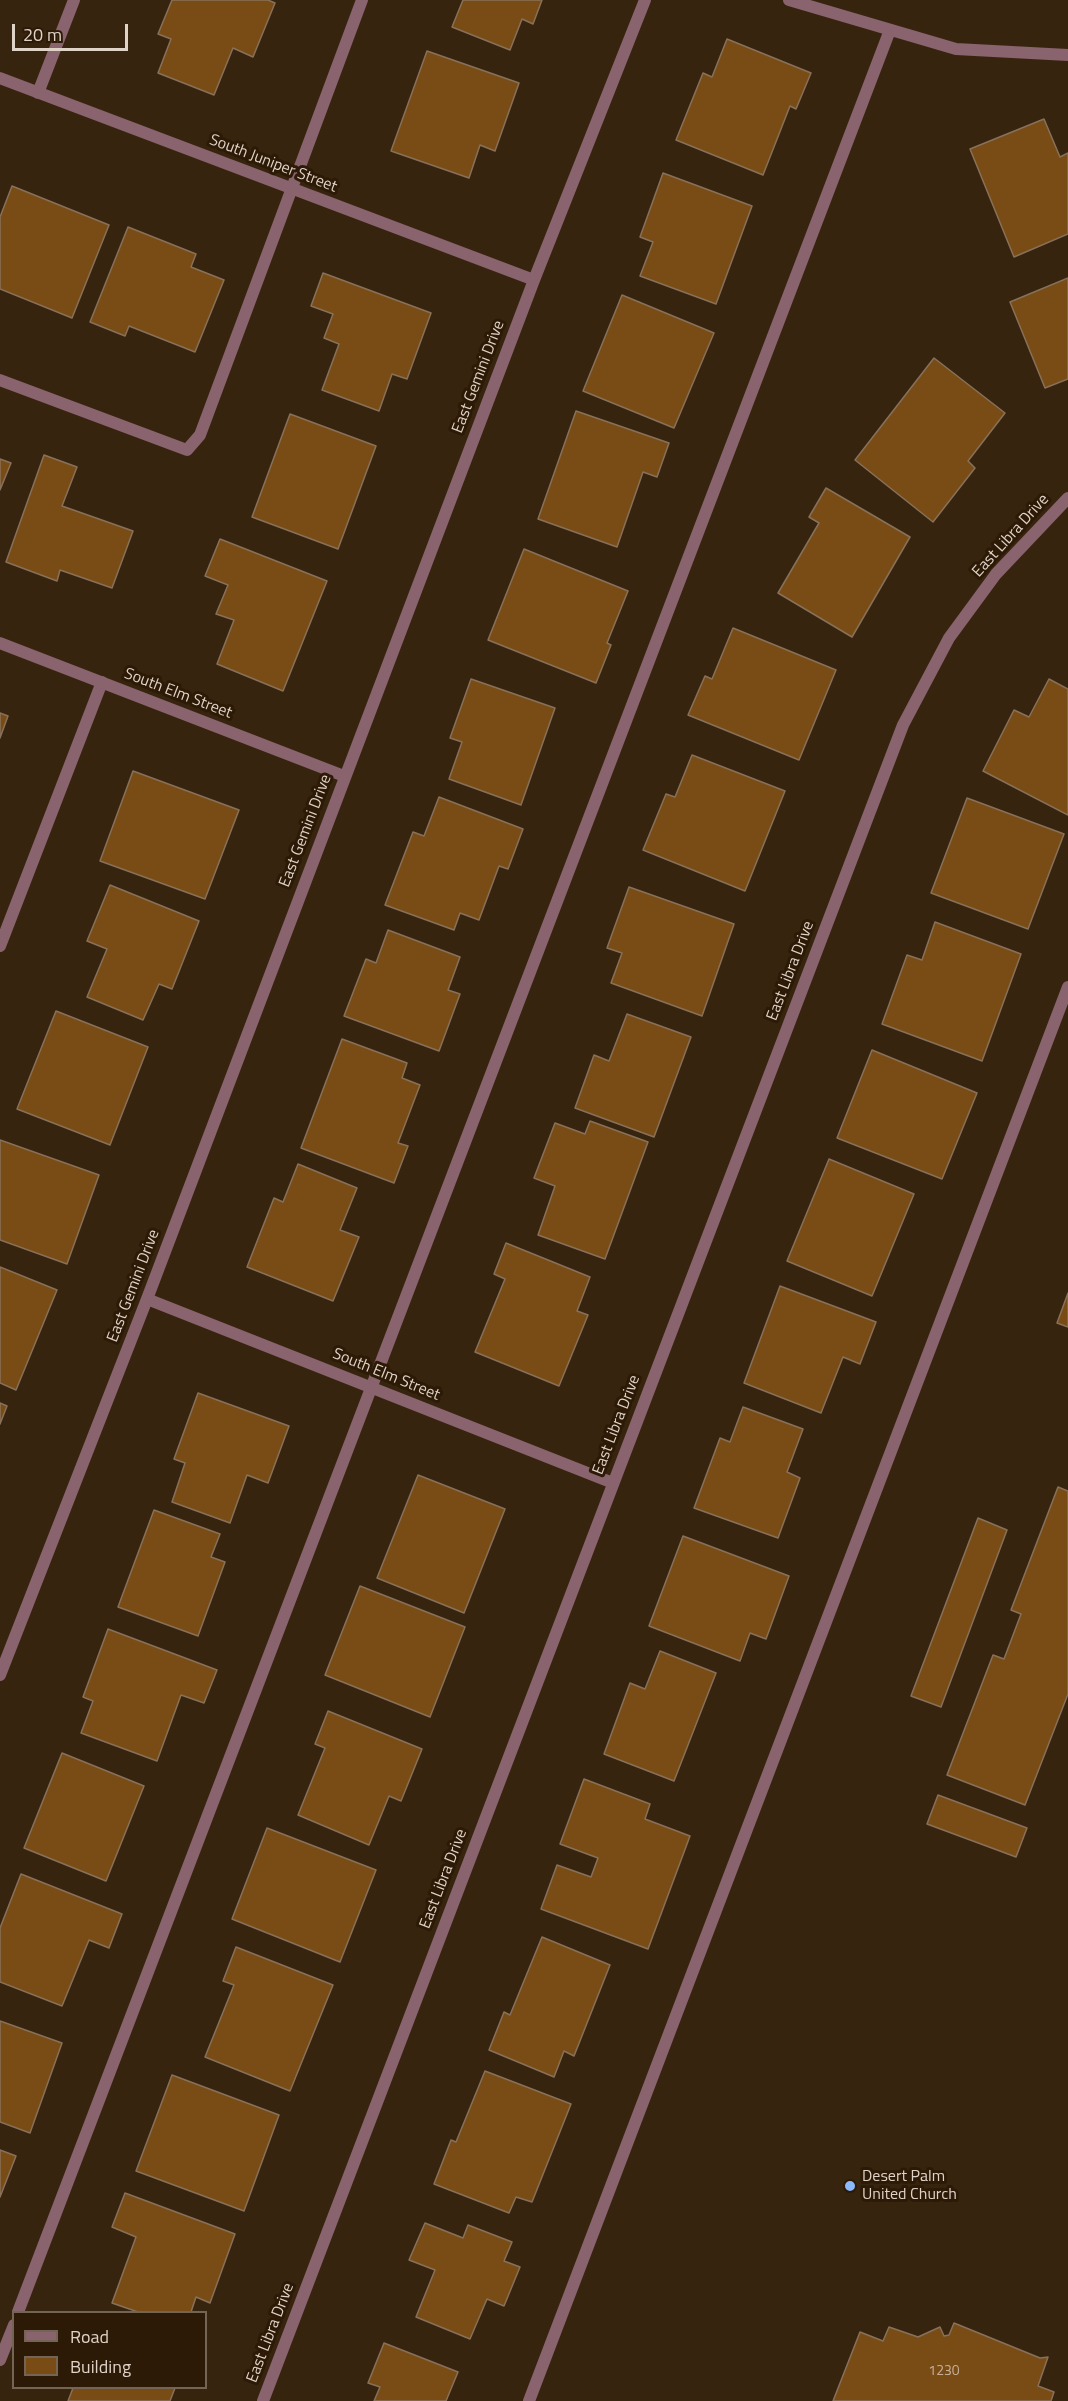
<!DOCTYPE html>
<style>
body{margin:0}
#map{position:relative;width:1068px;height:2401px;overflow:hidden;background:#37240f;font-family:"Titillium Web",sans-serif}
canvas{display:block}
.legend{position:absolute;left:12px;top:2311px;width:195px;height:78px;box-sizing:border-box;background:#2d1a06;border:2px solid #746453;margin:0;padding:8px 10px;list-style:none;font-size:18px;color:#dfd2c6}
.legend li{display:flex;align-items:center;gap:12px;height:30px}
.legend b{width:30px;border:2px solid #746453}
.scale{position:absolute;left:12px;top:24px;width:116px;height:27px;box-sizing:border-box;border:3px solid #dfd2c6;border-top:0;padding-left:8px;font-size:18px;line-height:21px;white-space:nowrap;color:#dfd2c6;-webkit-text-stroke:4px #2d1a06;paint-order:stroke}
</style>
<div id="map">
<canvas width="1068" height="2401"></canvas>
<ul class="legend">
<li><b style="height:8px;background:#89636d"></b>Road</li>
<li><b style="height:16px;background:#794c15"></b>Building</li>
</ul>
<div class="scale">20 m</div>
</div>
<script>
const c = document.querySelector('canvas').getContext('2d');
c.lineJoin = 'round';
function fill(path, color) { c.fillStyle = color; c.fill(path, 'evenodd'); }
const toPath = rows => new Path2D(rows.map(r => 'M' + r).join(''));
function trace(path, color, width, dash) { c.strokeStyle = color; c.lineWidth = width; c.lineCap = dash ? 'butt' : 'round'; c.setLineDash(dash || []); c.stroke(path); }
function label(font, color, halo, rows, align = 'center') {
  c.font = font + ' "Titillium Web",sans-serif'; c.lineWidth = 6; c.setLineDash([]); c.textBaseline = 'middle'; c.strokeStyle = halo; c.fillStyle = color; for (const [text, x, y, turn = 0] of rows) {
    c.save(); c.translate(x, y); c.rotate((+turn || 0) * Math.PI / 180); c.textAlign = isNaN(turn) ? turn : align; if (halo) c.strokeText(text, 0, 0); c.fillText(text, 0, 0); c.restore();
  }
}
const building = toPath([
 [172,0,268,0,275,3,253,57,233,48,214,95,158,73,171,39,158,34,172,0],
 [463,0,542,0,533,24,522,19,510,50,452,27,463,0],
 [727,39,811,73,796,109,790,106,763,175,676,140,703,73,712,77,727,39],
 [427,51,519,83,495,151,480,145,469,178,391,151,427,51],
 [1044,119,1060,157,1068,153,1068,234,1014,257,970,149,1044,119],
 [663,173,752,206,716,304,640,276,653,242,640,237,663,173],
 [12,186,109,225,72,318,0,289,0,217,12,186],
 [128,227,196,254,191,267,224,280,195,352,129,326,125,336,90,322,128,227],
 [323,273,431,313,407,379,392,374,379,411,322,390,339,344,324,338,333,314,311,306,323,273],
 [1068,278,1068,379,1045,388,1010,302,1068,278],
 [622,295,714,333,674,428,583,391,622,295],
 [934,358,1005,413,968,461,975,468,933,522,855,460,934,358],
 [576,411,669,443,657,477,643,472,617,547,538,519,576,411],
 [290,414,376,446,338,549,252,517,290,414],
 [44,455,77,467,62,506,133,531,112,588,60,570,57,581,6,562,44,455],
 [0,459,11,463,0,490,0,459],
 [826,488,910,537,852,637,778,593,819,523,809,517,826,488],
 [220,539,327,581,283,691,217,664,234,620,216,614,228,585,205,576,220,539],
 [524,549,628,591,607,643,611,645,596,683,488,640,524,549],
 [733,628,836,670,799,760,688,715,705,676,712,679,733,628],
 [471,679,555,708,521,805,449,779,462,742,450,738,471,679],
 [1049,679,1068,689,1068,815,983,771,1014,710,1029,717,1049,679],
 [0,713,8,716,0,738,0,713],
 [692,755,785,791,745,891,643,850,666,794,675,797,692,755],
 [133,771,239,810,205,899,100,861,133,771],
 [439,797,523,829,508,869,499,866,479,920,460,913,454,930,385,905,413,832,424,836,439,797],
 [967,798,1064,834,1028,929,931,893,967,798],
 [110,885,199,921,172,989,159,984,143,1020,87,997,107,949,87,941,110,885],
 [629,887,734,924,702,1016,611,983,622,953,607,948,629,887],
 [935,922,1021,954,982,1061,882,1024,907,955,922,960,935,922],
 [388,930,460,957,448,990,460,994,439,1051,344,1016,366,959,376,963,388,930],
 [56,1011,148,1047,110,1145,17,1109,56,1011],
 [627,1014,691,1037,654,1137,575,1108,594,1055,609,1061,627,1014],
 [342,1039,407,1063,402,1078,420,1085,398,1143,408,1146,394,1183,301,1148,342,1039],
 [872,1050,977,1093,942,1179,837,1138,872,1050],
 [590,1121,648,1142,605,1259,538,1235,555,1186,534,1178,555,1123,585,1134,590,1121],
 [0,1140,99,1175,67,1264,0,1240,0,1140],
 [829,1159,914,1194,872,1296,787,1261,829,1159],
 [298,1164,357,1188,340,1230,359,1237,333,1301,247,1267,274,1198,283,1202,298,1164],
 [506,1243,590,1277,577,1311,588,1315,559,1386,475,1352,505,1279,494,1274,506,1243],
 [0,1267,57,1290,16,1390,0,1383,0,1267],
 [780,1286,876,1322,860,1364,843,1357,821,1413,744,1383,780,1286],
 [1068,1293,1068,1327,1057,1323,1068,1293],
 [198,1393,289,1426,268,1483,247,1475,230,1523,172,1502,185,1463,174,1459,198,1393],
 [0,1403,7,1406,0,1424,0,1403],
 [743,1407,803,1429,787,1472,800,1478,778,1538,694,1508,720,1438,730,1442,743,1407],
 [418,1475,505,1509,464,1613,377,1578,418,1475],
 [1058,1487,1068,1491,1068,1694,1025,1805,947,1775,993,1655,1004,1659,1021,1614,1011,1610,1058,1487],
 [154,1510,220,1534,211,1557,225,1562,198,1636,118,1607,154,1510],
 [978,1518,1007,1530,941,1707,911,1696,978,1518],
 [683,1536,789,1576,766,1639,750,1633,740,1661,649,1626,683,1536],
 [360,1586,465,1627,430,1717,325,1675,360,1586],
 [108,1629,217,1670,204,1703,181,1695,157,1761,81,1733,93,1701,83,1697,108,1629],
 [660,1651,716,1673,674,1781,604,1754,630,1683,645,1689,660,1651],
 [328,1711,422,1749,401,1801,389,1796,369,1845,298,1815,325,1748,315,1744,328,1711],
 [62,1753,144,1786,106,1881,24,1848,62,1753],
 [584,1779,650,1804,645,1819,690,1836,648,1949,541,1909,557,1865,591,1877,598,1858,560,1844,584,1779],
 [938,1795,1027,1828,1016,1857,927,1824,938,1795],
 [267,1828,376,1870,340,1962,232,1919,267,1828],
 [21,1874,122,1914,109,1948,89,1940,62,2006,0,1982,0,1928,21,1874],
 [542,1937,610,1965,574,2056,564,2051,554,2077,489,2050,504,2012,510,2015,542,1937],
 [236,1947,333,1985,290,2091,205,2057,234,1985,223,1981,236,1947],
 [0,2021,62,2043,30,2133,0,2122,0,2021],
 [485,2071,571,2104,532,2202,516,2197,509,2213,434,2184,451,2140,456,2142,485,2071],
 [172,2075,279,2115,244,2211,136,2171,172,2075],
 [0,2150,16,2156,0,2197,0,2150],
 [125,2193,235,2234,210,2303,196,2297,191,2312,138,2312,112,2303,136,2237,112,2227,125,2193],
 [425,2223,463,2238,468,2225,512,2242,504,2261,520,2267,504,2306,487,2299,470,2339,416,2317,435,2270,409,2260,425,2223],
 [954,2323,1040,2358,1048,2357,1038,2386,1054,2392,1051,2401,833,2401,860,2332,883,2341,889,2327,918,2337,940,2327,944,2336,949,2335,954,2323],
 [384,2343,458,2372,446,2401,374,2401,380,2387,368,2383,384,2343],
 [73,2388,175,2388,170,2401,68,2401,73,2388]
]);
fill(building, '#794c15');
trace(building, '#88715a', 1.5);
trace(toPath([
 [0,380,187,450,200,435,362,0],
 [0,946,102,682],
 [18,2312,890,30],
 [0,2360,14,2325],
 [529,2401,1068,987]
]), '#89636d', 12);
trace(toPath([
 [789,0,956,49,1068,55],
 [0,78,534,280],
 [38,93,74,0],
 [0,643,344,776],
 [147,1299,613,1483],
 [0,1675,147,1299,534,280,645,0],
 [263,2401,903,725,949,638,996,574,1068,498]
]), '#89636d', 12);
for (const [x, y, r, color] of [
 [850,2186,6,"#8cb9fc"]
]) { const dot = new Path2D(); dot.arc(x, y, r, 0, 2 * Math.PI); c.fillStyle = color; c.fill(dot); trace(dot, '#2d1a06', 2); }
label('14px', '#c6b09a', null, [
 ["1230",944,2372]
]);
label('16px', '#dfd2c6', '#2d1a06', [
 ["South Juniper Street",273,164,21],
 ["East Gemini Drive",479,377,-69],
 ["East Libra Drive",1011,536,-48],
 ["South Elm Street",178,694,21],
 ["East Gemini Drive",306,831,-69],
 ["East Libra Drive",791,971,-69],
 ["East Gemini Drive",134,1286,-69],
 ["South Elm Street",386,1375,22],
 ["East Libra Drive",617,1425,-69],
 ["East Libra Drive",444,1879,-69],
 ["East Libra Drive",271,2333,-69]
]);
label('16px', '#dfd2c6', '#2d1a06', [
 ["Desert Palm",862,2177],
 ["United Church",862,2195]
], 'left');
</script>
